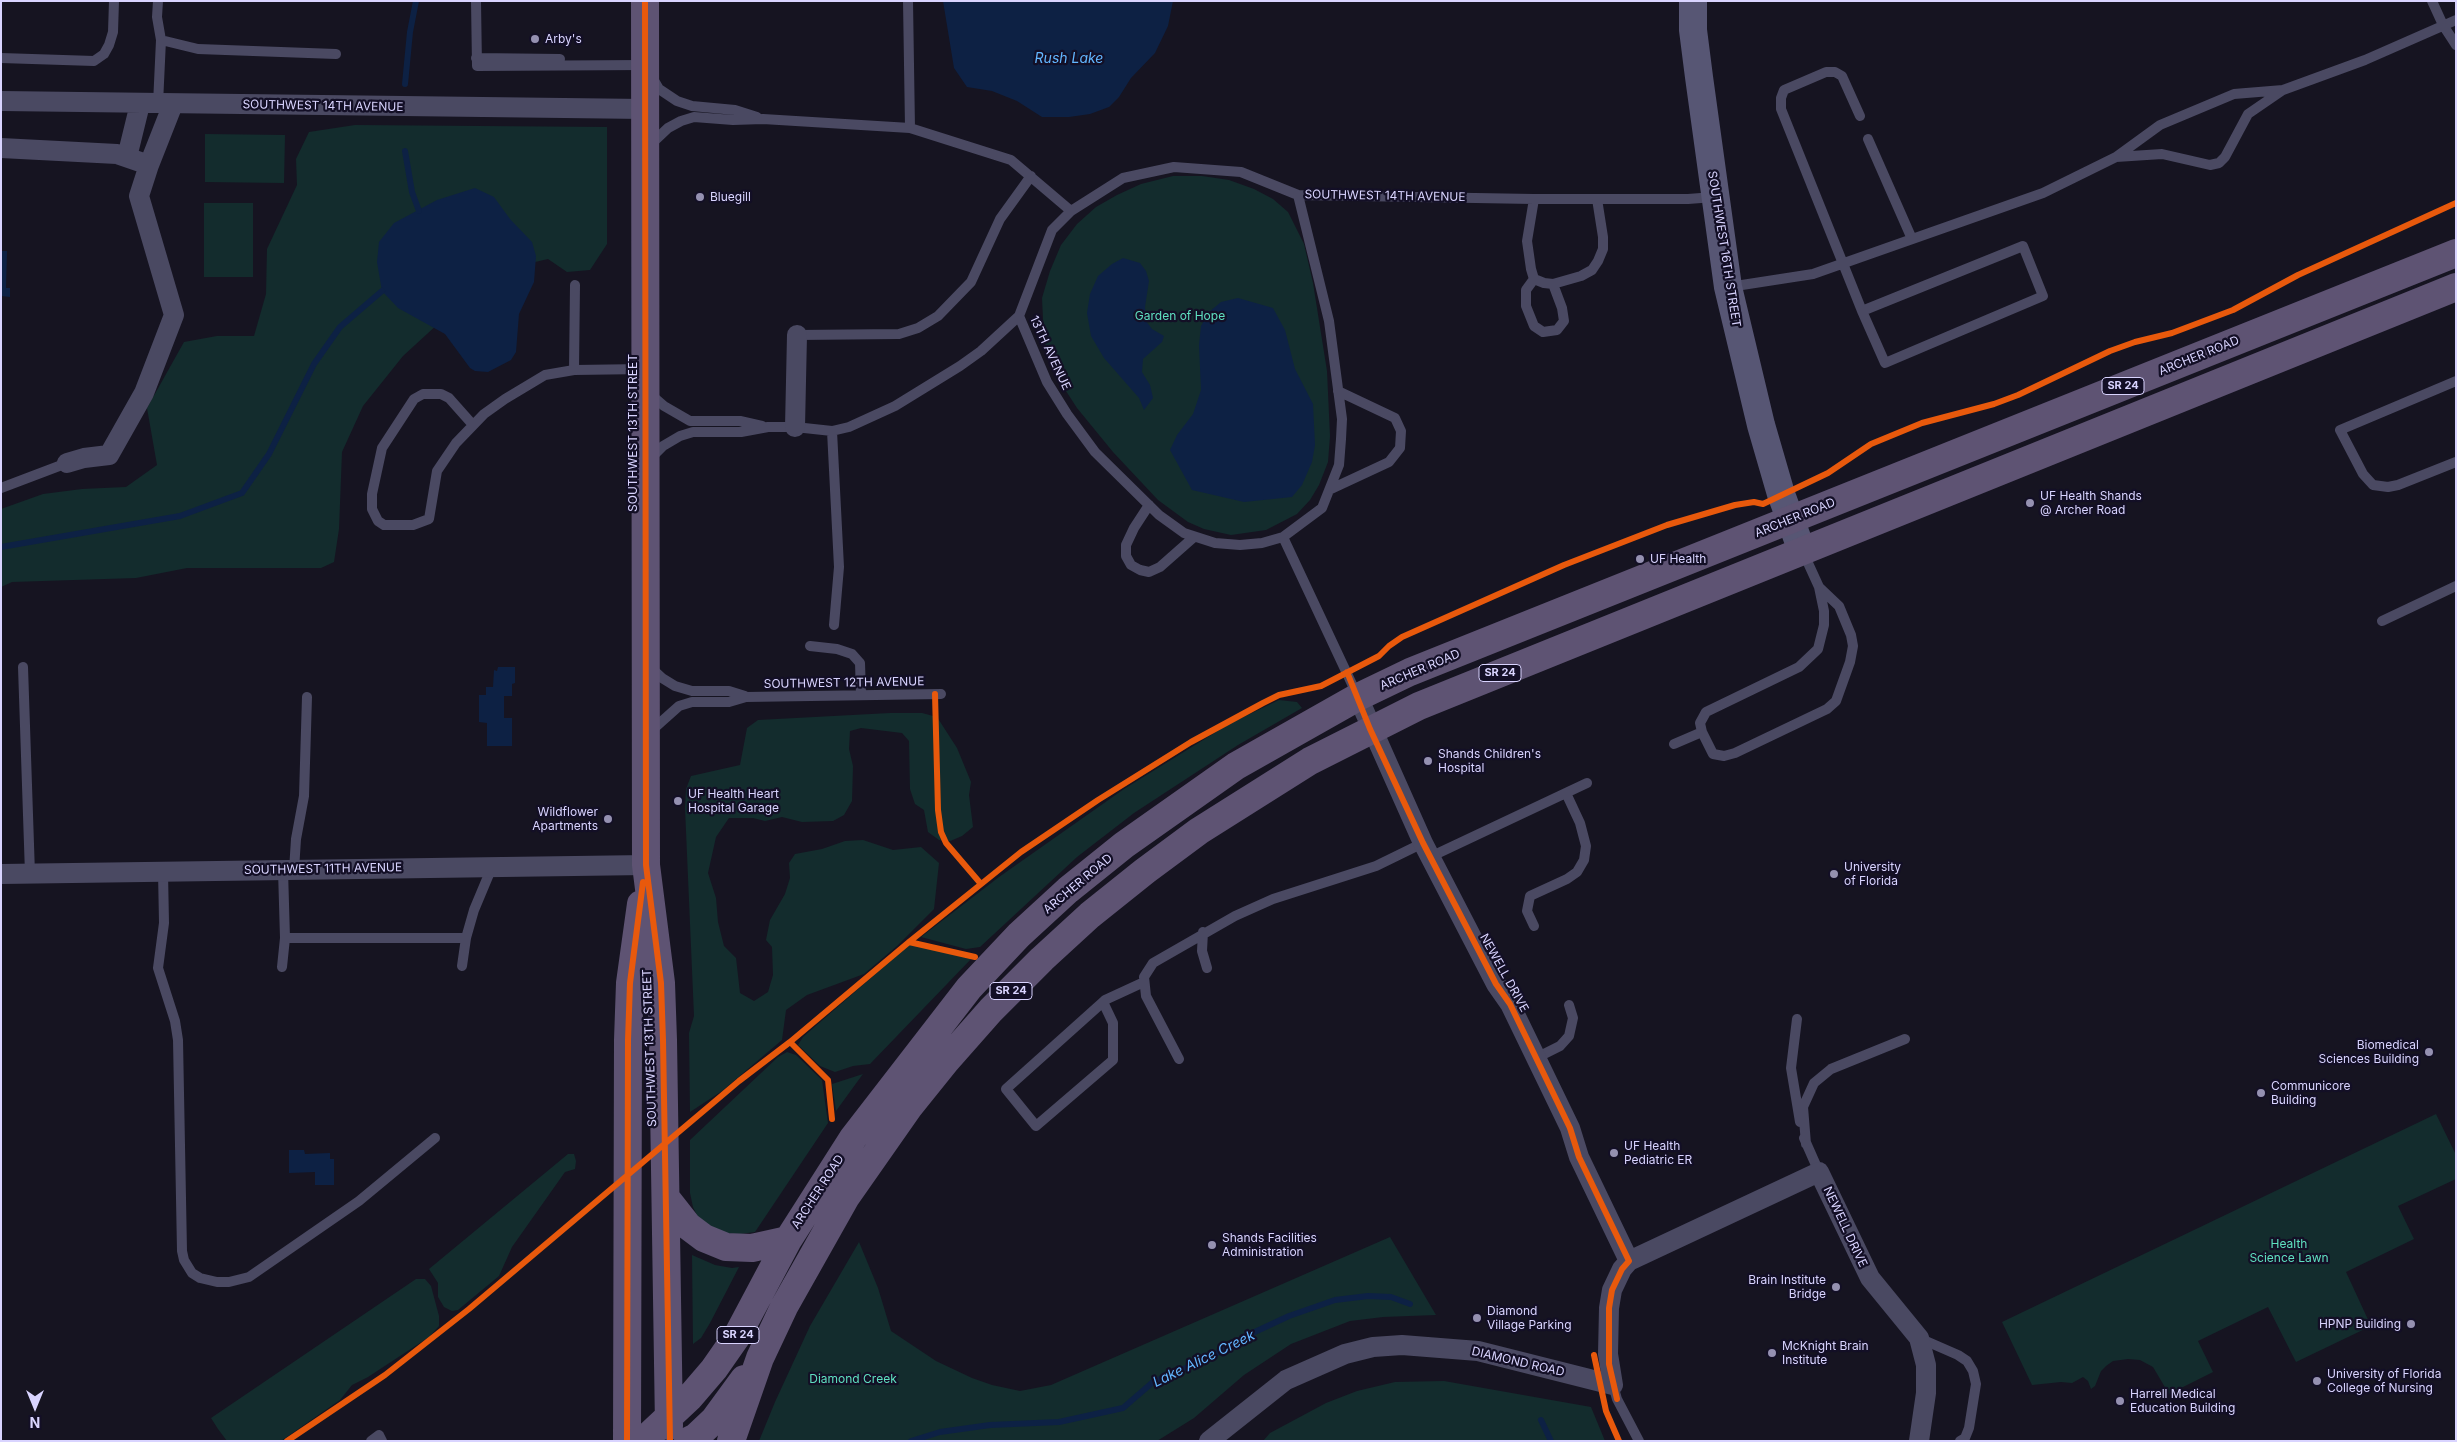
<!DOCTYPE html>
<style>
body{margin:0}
#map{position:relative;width:2457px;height:1442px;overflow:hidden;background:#161421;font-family:Inter,sans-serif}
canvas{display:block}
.frame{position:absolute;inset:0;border:2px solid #d9d4ff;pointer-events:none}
.north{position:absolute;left:10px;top:1382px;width:50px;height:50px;-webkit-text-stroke:4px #130f26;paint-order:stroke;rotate:180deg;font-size:14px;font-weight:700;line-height:20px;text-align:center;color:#d9d4ff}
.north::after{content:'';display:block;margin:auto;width:18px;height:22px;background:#d9d4ff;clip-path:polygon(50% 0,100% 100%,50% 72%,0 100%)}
</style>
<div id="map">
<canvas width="2457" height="1442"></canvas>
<div class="frame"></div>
<div class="north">N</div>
</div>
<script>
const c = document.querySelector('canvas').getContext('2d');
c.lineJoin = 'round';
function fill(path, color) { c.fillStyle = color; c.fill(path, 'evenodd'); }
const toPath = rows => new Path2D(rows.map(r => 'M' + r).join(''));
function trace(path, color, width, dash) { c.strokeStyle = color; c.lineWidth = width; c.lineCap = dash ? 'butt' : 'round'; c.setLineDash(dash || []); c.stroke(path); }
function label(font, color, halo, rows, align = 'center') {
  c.font = font + ' Inter,sans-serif'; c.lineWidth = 4.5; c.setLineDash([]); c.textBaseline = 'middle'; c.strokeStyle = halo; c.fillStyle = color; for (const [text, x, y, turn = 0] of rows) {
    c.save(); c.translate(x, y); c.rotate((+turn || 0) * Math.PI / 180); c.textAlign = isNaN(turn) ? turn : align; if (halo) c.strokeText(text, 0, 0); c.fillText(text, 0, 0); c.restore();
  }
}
fill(toPath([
 [355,125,607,127,607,244,590,270,567,272,548,259,505,269,439,323,403,356,363,406,342,452,339,529,334,562,321,568,187,568,136,578,12,582,1,587,1,509,43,494,82,489,126,487,157,465,147,408,184,342,217,336,254,336,266,294,267,249,297,185,296,159,309,132],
 [205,134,285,135,284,183,205,182],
 [1173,176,1202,176,1229,180,1254,189,1273,199,1288,212,1304,244,1313,283,1327,371,1330,436,1328,462,1319,485,1310,500,1297,514,1266,530,1231,535,1204,529,1188,522,1158,500,1113,452,1077,408,1053,371,1044,340,1042,298,1050,271,1061,245,1077,224,1096,207,1117,195,1141,184],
 [204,203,253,203,253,277,204,277],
 [1279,700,1297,702,1302,708,1238,745,1134,813,1077,857,980,947,966,949,921,937,999,877,1124,789,1229,724],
 [890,713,922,713,937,717,957,748,971,782,969,795,973,827,962,836,948,842,939,840,928,832,924,810,915,804,910,789,909,741,902,733,861,728,850,731,849,749,853,766,852,801,844,815,833,821,802,822,782,817,765,821,753,818,729,818,716,837,708,873,716,898,718,922,724,946,736,958,740,993,754,1001,768,992,773,975,772,947,766,940,770,920,785,894,790,878,789,863,795,854,822,849,845,841,863,840,893,850,921,847,939,863,934,909,897,946,864,974,807,995,786,1010,782,1040,722,1091,690,1112,689,1033,694,1016,685,808,686,789,691,776,740,765,747,728,758,720],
 [910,944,972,958,870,1064,853,1066,835,1072,820,1066,798,1045,803,1037],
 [787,1052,796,1055,822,1080,828,1123,755,1232,740,1234,724,1233,709,1227,699,1219,693,1207,690,1193,690,1140,778,1057],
 [863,1074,860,1078,836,1111,832,1084],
 [2436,1114,2456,1155,2456,1179,2398,1206,2414,1239,2346,1272,2371,1326,2296,1362,2268,1307,2198,1341,2213,1372,2169,1394,2153,1367,2140,1360,2128,1359,2113,1361,2106,1366,2101,1371,2095,1386,2091,1389,2088,1381,2083,1377,2072,1383,2061,1382,2032,1385,2002,1322],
 [568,1154,574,1154,576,1161,575,1169,565,1172,512,1247,499,1276,458,1310,452,1311,444,1307,438,1297,438,1283,429,1269],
 [1390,1237,1436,1315,1383,1317,1350,1321,1291,1344,1244,1375,1194,1418,1157,1441,759,1441,775,1402,810,1326,859,1242,878,1288,891,1331,936,1361,972,1378,992,1385,1020,1391,1051,1385],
 [692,1255,715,1265,732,1268,739,1267,710,1323,701,1338,693,1344],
 [416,1279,425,1279,431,1286,439,1316,439,1326,429,1337,368,1377,352,1385,340,1400,281,1441,227,1441,218,1429,211,1418],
 [1444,1381,1591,1407,1605,1441,1263,1441,1270,1433,1326,1403,1357,1391,1395,1382]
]), '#132c2d');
fill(toPath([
 [943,1,1173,1,1168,26,1155,53,1131,78,1119,97,1109,107,1090,114,1069,117,1042,117,1017,101,992,91,967,87,954,68],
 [475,188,494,197,510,219,532,242,536,256,534,282,519,314,516,352,511,360,488,372,475,371,470,368,445,334,398,308,382,291,377,262,379,242,394,223,437,200],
 [1,251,7,251,6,288,10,288,10,297,1,296],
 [1123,258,1140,263,1146,271,1149,281,1145,307,1146,321,1152,329,1164,336,1162,342,1143,359,1142,372,1150,385,1153,398,1144,410,1139,398,1104,358,1091,336,1087,313,1090,294,1098,276,1112,264],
 [1238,298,1273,308,1285,330,1295,369,1313,404,1315,445,1312,462,1302,485,1292,497,1244,502,1192,490,1170,450,1177,435,1193,414,1201,390,1199,345,1201,326,1209,312,1221,302],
 [498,667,515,667,515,683,512,684,512,696,504,696,504,718,512,718,512,746,487,746,487,723,479,722,479,695,486,695,486,687,493,687,494,670,497,671],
 [289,1150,304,1150,305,1154,330,1153,330,1159,334,1159,334,1185,315,1185,315,1172,289,1173]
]), '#0d2144');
trace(toPath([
 [405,84,410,32,416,1],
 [405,151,412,192,419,211],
 [1,547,180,516,242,493,269,454,314,364,340,327,382,291],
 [1541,1420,1551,1441],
 [911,1441,940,1432,990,1425,1059,1422,1123,1408,1153,1382,1207,1359,1244,1337,1289,1316,1335,1300,1368,1296,1391,1297,1410,1304]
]), '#0d2144', 6);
trace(toPath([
 [158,1,157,17,161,40,198,49,336,54],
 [476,1,477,66,644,65],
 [908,1,910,128],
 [2432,1,2443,25,2456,45],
 [1,58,94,61,104,54,109,45,113,32,114,1],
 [476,58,560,59],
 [652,77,659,89,677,101,692,106,735,110,757,117],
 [158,104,161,40],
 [1860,116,1842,76,1835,72,1826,72,1784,90,1781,98,1781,109,1854,291,1862,311,1885,363,2043,296,2023,246,1862,311],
 [1868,139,1912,239],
 [650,145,668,128,681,121,694,117,733,120,763,119,910,128,1011,160,1071,211],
 [2116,157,2162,154,2210,165,2219,163,2225,157,2248,114,2283,90,2365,60,2456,20],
 [1534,199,1527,241,1531,269,1534,279,1544,283,1553,284,1581,276,1592,270,1598,261,1603,249,1603,237,1597,199],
 [1534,279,1526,290,1526,306,1534,326,1543,332,1557,330,1564,321,1562,308,1553,284],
 [1729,287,1813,274,2043,193,2116,157,2160,125,2234,94,2283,90],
 [1019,316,1052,230,1071,211,1123,178,1174,167,1241,172,1298,195,1534,199,1688,199,1714,197],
 [797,335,899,334,918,328,938,316,971,282,1000,219,1031,176],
 [574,370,575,285],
 [2456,381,2340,430,2363,474,2373,485,2388,487,2398,485,2456,462],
 [649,393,664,406,690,421,740,421,762,426],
 [473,425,449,398,441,394,423,394,414,399,382,448,372,494,372,509,378,521,384,525,413,525,429,519,437,471,456,443,484,414,505,399,545,375,574,370,644,369],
 [832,431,839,567,834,625],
 [650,459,663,446,680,436,693,432,741,432,768,427,795,427,832,431,849,427,895,406,960,366,981,351,1019,316,1047,382,1067,414,1095,452,1159,515,1184,533,1215,543,1240,545,1262,543,1283,537,1322,508,1339,465,1341,439,1342,419,1329,321,1298,195],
 [1,488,67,463],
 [1331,489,1389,462,1400,448,1401,431,1395,418,1338,391],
 [1149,505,1134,528,1126,545,1126,556,1131,565,1140,570,1149,572,1160,567,1194,537],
 [1283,537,1358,697],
 [1803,552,1819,587,1824,611,1824,625,1818,649,1799,667,1706,712,1700,723,1702,732,1713,754,1724,756,1735,753,1827,709,1836,701,1850,662,1853,646,1851,635,1839,606,1819,587],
 [2382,621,2456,586],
 [810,646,837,649,852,654,860,663,861,695],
 [23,667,30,874],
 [650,667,662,678,675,686,692,691,729,691,745,696],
 [651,731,679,706,692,702,729,702,746,697,941,694],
 [1674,744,1702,732],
 [1430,857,1587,783],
 [283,870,285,938,466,938],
 [294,870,296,839,304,796,307,697],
 [163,872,164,923,158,968,175,1021,178,1040,182,1251,184,1260,192,1273,200,1278,217,1282,229,1282,249,1277,359,1201,435,1138],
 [1534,926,1527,911,1530,896,1567,879,1577,872,1584,860,1586,846,1580,823,1566,793],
 [1203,932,1202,951,1207,968],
 [462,966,466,938,474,910,492,867],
 [282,967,285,938],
 [1103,1002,1113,1023,1113,1060,1036,1126,1006,1089,1103,1002,1105,1000,1144,982],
 [1797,1019,1791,1068,1800,1122],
 [1536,1058,1560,1046,1569,1036,1573,1018,1569,1005],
 [1179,1059,1146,996,1144,977,1153,963,1235,916,1273,899,1376,866,1423,843],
 [1804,1138,1819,1172],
 [1806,1144,1803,1107,1814,1083,1831,1069,1905,1039],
 [1919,1338,1958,1355,1967,1361,1973,1371,1976,1384,1969,1428,1965,1438,1960,1441],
 [1613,1385,1617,1399,1639,1441],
 [371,1441,379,1435,382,1441]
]), '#4a4962', 10);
trace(toPath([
 [1,101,644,109],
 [1,148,117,154,149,165,139,196,174,315,144,393,109,455,84,458,67,463],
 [127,157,140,104],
 [149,165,173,104],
 [795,427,797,335],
 [1358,697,1423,843,1496,984,1510,1004,1570,1128,1579,1157,1629,1261],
 [1,874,646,865],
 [1209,1441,1286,1380,1345,1354,1373,1347,1402,1345,1478,1351,1613,1385,1608,1354,1609,1308,1612,1290,1622,1269,1629,1261,1819,1172,1870,1278,1919,1338,1926,1365,1926,1393,1919,1441]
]), '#4a4962', 20);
trace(toPath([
 [1693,1,1693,30,1699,77,1728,287,1761,425,1781,494,1802,551]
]), '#575674', 28);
trace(toPath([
 [645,1,646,865,661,983,663,1040,669,1426],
 [666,1198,688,1226,704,1238,726,1247,752,1248,788,1240],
 [627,1441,628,1040,630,983,641,904],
 [643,1441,690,1397,714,1369,737,1336,788,1240,853,1138,969,988,1019,935,1068,890,1124,845,1236,766,1358,697,1410,672,2456,253],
 [688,1441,696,1437,714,1420,744,1379],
 [731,1441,760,1358,784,1307,846,1197,909,1107,946,1061,991,1010,1042,959,1090,915,1145,871,1199,831,1310,761,1419,706,2456,287]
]), '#5e5373', 28);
trace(toPath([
 [645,1,646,865,661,983,663,1040,670,1441],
 [1347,672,1370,729,1423,843,1496,984,1510,1004,1570,1128,1579,1157,1629,1261,1622,1269,1612,1290,1609,1308,1609,1364,1617,1399],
 [935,694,938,810,941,832,946,843,981,884],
 [909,942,975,957],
 [790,1042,828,1080,832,1119],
 [1594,1355,1606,1411,1619,1441],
 [287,1441,385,1375,469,1309,739,1081,790,1042,909,942,1021,852,1098,800,1191,742,1263,703,1279,695,1321,686,1379,656,1389,646,1402,637,1564,565,1667,525,1735,505,1754,502,1763,504,1828,473,1871,444,1922,423,1994,404,2018,395,2110,351,2135,342,2172,333,2233,310,2298,275,2456,203],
 [627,1441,628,1040,630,983,643,882]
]), '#e8590c', 6);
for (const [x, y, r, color] of [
 [535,39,5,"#9591b1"],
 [700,197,5,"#9591b1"],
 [2030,503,5,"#9591b1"],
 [1640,559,5,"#9591b1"],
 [1428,761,5,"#9591b1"],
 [678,801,5,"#9591b1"],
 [608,819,5,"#9591b1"],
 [1834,874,5,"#9591b1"],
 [2429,1052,5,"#9591b1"],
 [2261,1093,5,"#9591b1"],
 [1614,1153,5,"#9591b1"],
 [1212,1245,5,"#9591b1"],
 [1836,1287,5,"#9591b1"],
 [1477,1318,5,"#9591b1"],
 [2411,1324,5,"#9591b1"],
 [1772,1353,5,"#9591b1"],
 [2317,1381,5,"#9591b1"],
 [2120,1401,5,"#9591b1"]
]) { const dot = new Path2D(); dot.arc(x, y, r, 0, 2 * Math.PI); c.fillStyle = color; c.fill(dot); trace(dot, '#130f26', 2); }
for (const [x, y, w] of [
 [2123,386,42],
 [1500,673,42],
 [1011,991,42],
 [738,1335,42]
]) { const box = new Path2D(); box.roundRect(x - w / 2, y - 8.5, w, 17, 4); c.fillStyle = '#130f26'; c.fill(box); trace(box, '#d9d4ff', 1); }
label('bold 11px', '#d9d4ff', null, [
 ["SR 24",2123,386],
 ["SR 24",1500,673],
 ["SR 24",1011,991],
 ["SR 24",738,1335]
]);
label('12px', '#d9d4ff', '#130f26', [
 ["Arby's",545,39],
 ["Bluegill",710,197],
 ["UF Health Shands",2040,496],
 ["@ Archer Road",2040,510],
 ["UF Health",1650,559],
 ["Shands Children's",1438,754],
 ["Hospital",1438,768],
 ["UF Health Heart",688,794],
 ["Hospital Garage",688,808],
 ["Wildflower",598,812,"right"],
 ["Apartments",598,826,"right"],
 ["University",1844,867],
 ["of Florida",1844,881],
 ["Biomedical",2419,1045,"right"],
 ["Sciences Building",2419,1059,"right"],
 ["Communicore",2271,1086],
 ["Building",2271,1100],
 ["UF Health",1624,1146],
 ["Pediatric ER",1624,1160],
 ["Shands Facilities",1222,1238],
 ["Administration",1222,1252],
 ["Brain Institute",1826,1280,"right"],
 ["Bridge",1826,1294,"right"],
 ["Diamond",1487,1311],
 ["Village Parking",1487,1325],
 ["HPNP Building",2401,1324,"right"],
 ["McKnight Brain",1782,1346],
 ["Institute",1782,1360],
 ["University of Florida",2327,1374],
 ["College of Nursing",2327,1388],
 ["Harrell Medical",2130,1394],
 ["Education Building",2130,1408]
], 'left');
label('12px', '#d9d4ff', '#130f26', [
 ["SOUTHWEST 14TH AVENUE",323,106,1],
 ["SOUTHWEST 14TH AVENUE",1385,196,1],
 ["SOUTHWEST 16TH STREET",1724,249,81],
 ["13TH AVENUE",1050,353,65],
 ["ARCHER ROAD",2199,356,-22],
 ["SOUTHWEST 13TH STREET",633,433,-90],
 ["ARCHER ROAD",1795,518,-22],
 ["ARCHER ROAD",1420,670,-23],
 ["SOUTHWEST 12TH AVENUE",844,683,-1],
 ["SOUTHWEST 11TH AVENUE",323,869,-1],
 ["ARCHER ROAD",1078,884,-40],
 ["NEWELL DRIVE",1504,973,61],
 ["SOUTHWEST 13TH STREET",650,1048,-92],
 ["ARCHER ROAD",818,1192,-57],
 ["NEWELL DRIVE",1845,1227,65],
 ["DIAMOND ROAD",1518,1362,13]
]);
label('12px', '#5fe0c0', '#130f26', [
 ["Garden of Hope",1180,316],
 ["Health",2289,1244],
 ["Science Lawn",2289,1258],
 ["Diamond Creek",853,1379]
]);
label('italic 14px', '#62b6ff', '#130f26', [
 ["Rush Lake",1069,59],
 ["Lake Alice Creek",1204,1359,-26]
]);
</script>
